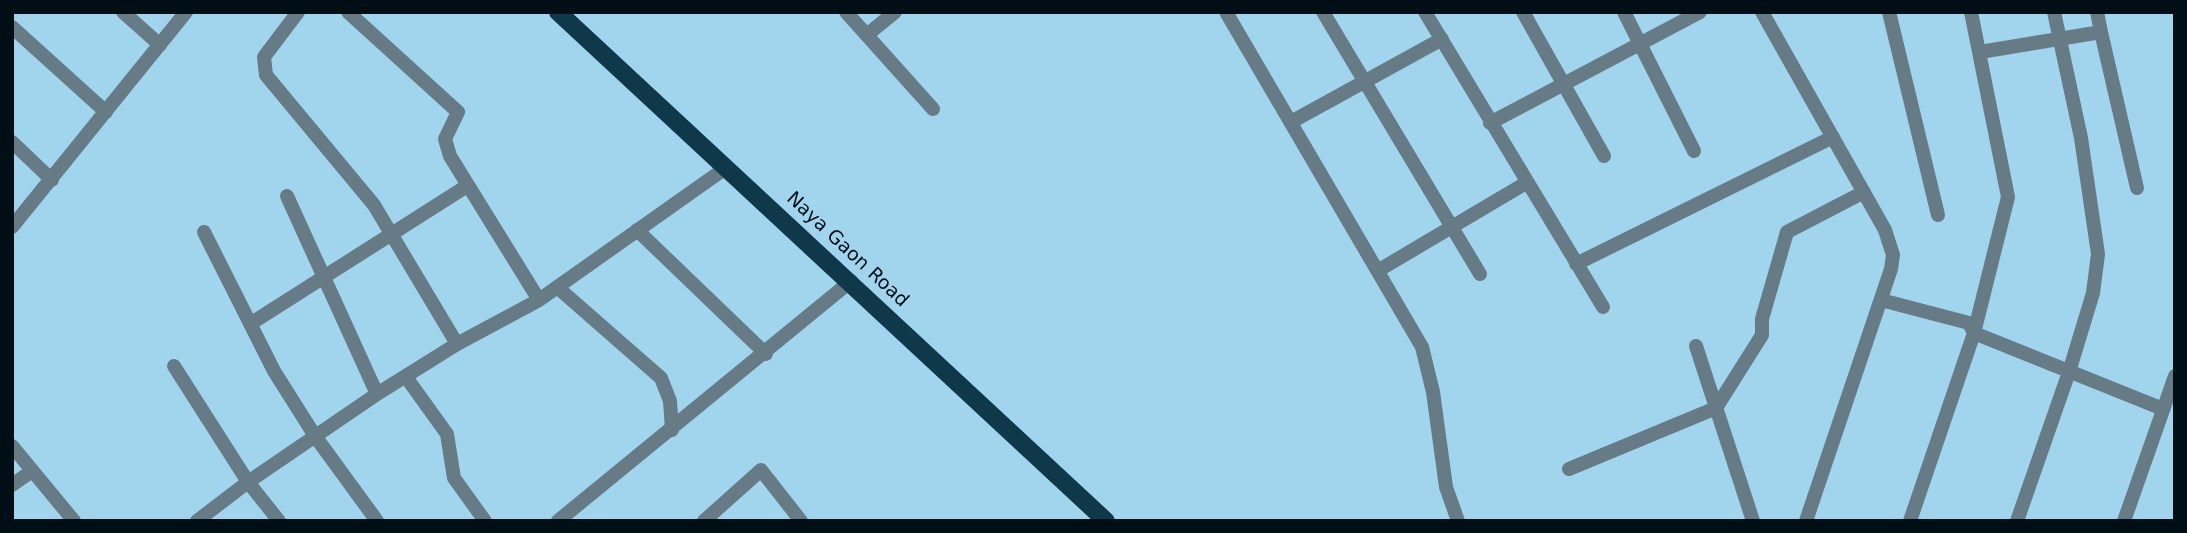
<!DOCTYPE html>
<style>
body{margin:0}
#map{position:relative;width:2187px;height:533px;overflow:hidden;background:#a1d5ee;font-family:"DejaVu Sans",sans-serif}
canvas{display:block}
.frame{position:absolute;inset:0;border:14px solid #000e16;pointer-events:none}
</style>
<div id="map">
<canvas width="2187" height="533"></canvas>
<div class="frame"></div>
</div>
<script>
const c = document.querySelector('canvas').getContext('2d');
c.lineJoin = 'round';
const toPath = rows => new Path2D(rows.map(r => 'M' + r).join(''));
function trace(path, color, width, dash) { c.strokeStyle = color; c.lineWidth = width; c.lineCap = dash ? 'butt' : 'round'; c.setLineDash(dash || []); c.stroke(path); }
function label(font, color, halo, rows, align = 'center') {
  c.font = font + ' "DejaVu Sans",sans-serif'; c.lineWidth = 5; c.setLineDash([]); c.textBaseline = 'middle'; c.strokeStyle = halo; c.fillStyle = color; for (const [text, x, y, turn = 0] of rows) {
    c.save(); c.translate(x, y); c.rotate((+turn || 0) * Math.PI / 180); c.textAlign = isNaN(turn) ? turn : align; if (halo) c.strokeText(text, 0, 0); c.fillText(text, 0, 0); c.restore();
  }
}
trace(toPath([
 [123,12,160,45],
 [298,12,264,57,266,75,374,205,457,344],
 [348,12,458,112,445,139,450,156,539,300],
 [846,12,933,109],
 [1226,12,1422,347,1433,392,1446,487,1458,521],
 [1323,12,1480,274],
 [1425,12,1603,307],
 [1523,12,1604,156],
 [1624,12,1694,151],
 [1762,12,1885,230,1893,255,1891,269,1806,521],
 [1889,12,1938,215],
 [12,27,106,112],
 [2101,32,2137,188],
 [868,34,895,12],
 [1980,52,2101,32,2097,12],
 [1291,122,1442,39],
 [1490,123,1700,12],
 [12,142,52,180],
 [287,196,377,394],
 [12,227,186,12],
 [637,230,766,354],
 [204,232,274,371,315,436,377,521],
 [1576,264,1833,137],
 [1379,270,1526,183],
 [557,287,661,378,670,401,672,430],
 [1881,300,1969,323,1974,333,2163,409],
 [250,324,467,186],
 [1696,346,1753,521],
 [174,366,248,482,279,521],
 [406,377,447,434,454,478,485,521],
 [12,446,74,521],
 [1569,469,1716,408,1762,335,1762,319,1787,232,1864,192],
 [12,485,32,471],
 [197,521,248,482,377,394,457,344,539,300,727,167],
 [558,521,851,281],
 [704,521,761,470,801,521],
 [1910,521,1974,333,2008,197,1971,12],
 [2017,521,2069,372,2093,293,2098,254,2081,138,2054,12],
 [2124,521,2175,376]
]), '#667b85', 14);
trace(toPath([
 [558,12,1106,521]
]), '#0f394a', 18);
label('19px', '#000e16', '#a1d5ee', [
 ["Naya Gaon Road",847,250,43]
]);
</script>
